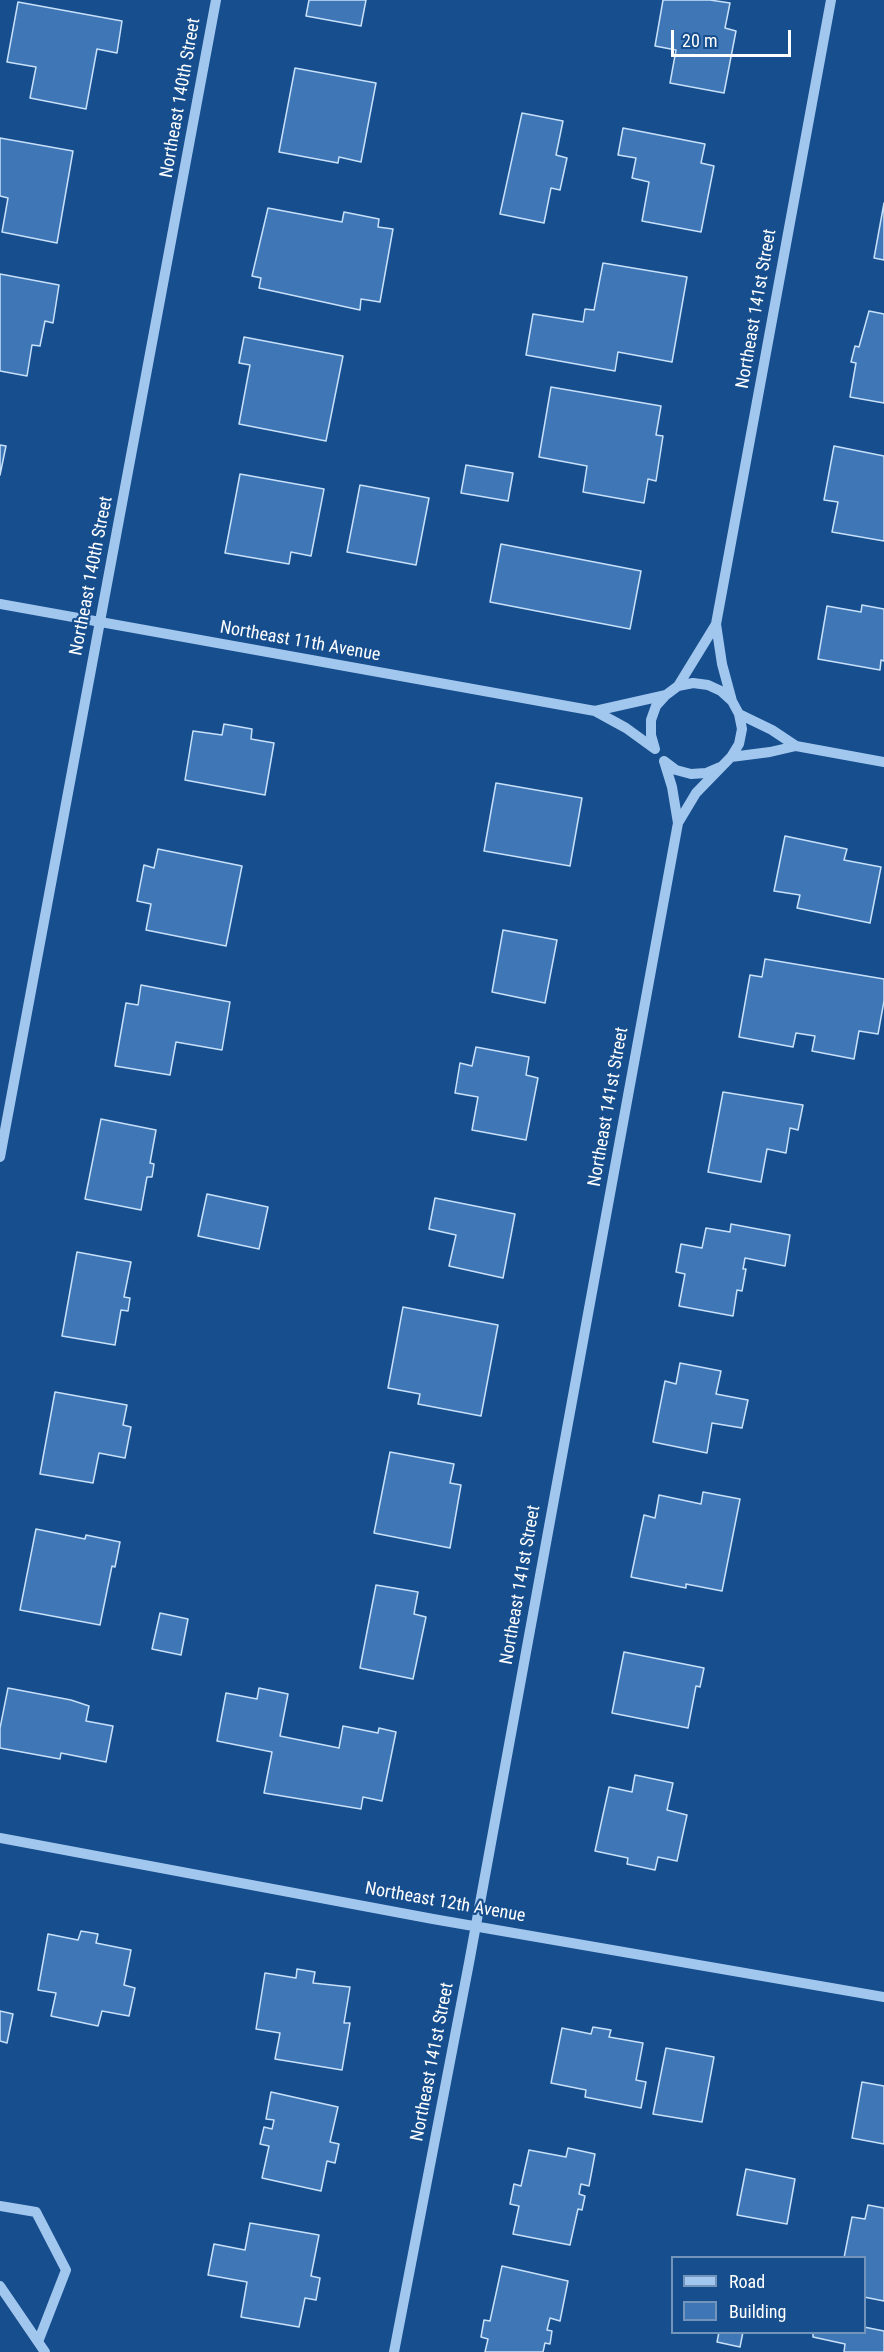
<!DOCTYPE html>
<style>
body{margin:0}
#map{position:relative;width:884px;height:2352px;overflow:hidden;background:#174e8e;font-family:"Roboto Condensed",sans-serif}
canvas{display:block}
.legend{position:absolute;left:671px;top:2256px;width:195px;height:78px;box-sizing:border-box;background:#174e8e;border:2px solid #7495bb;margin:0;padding:8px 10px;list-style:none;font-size:18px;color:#fff}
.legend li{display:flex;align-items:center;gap:12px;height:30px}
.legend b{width:30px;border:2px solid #7495bb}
.scale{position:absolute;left:671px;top:30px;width:120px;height:27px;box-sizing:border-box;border:3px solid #fff;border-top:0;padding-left:8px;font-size:18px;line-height:21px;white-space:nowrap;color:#fff;-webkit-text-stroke:4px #174e8e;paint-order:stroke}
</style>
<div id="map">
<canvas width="884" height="2352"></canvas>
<ul class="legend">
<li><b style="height:8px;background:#a2c7ef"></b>Road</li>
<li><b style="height:16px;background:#3f77b6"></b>Building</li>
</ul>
<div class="scale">20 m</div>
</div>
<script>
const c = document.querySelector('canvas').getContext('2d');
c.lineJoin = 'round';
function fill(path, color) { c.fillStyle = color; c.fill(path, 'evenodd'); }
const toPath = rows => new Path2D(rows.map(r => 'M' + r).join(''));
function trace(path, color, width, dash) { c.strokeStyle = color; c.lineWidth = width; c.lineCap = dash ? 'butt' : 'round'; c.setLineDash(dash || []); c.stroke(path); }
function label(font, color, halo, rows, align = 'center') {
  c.font = font + ' "Roboto Condensed",sans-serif'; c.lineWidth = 4.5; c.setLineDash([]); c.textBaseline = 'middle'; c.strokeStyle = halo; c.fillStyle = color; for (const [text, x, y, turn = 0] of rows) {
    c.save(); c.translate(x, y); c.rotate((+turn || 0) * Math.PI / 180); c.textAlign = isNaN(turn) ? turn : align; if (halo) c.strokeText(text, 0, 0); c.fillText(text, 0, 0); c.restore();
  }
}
const building = toPath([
 [309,0,366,0,361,26,306,16,309,0],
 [663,0,710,0,730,3,725,28,736,31,724,93,670,83,676,50,655,46,663,0],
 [18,2,122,21,117,53,97,49,86,109,30,98,36,67,7,62,18,2],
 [295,68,376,83,361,162,339,157,338,163,279,152,295,68],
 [522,113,563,121,556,155,567,158,560,190,551,188,544,223,500,214,522,113],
 [623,128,705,144,701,163,714,166,701,232,642,221,649,182,632,178,636,158,618,155,623,128],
 [0,138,73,151,57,243,2,232,8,198,0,196,0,138],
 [884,203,884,260,874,258,884,203],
 [268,208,342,222,344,212,379,219,378,227,393,229,380,302,361,299,360,310,259,288,261,278,252,276,268,208],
 [603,263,687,277,672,362,618,352,615,371,526,355,533,314,583,322,585,309,594,310,603,263],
 [0,274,59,285,53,323,45,321,40,346,32,345,27,376,0,371,0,274],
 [869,311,884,314,884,403,850,397,856,363,851,362,855,346,859,347,869,311],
 [244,337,343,356,326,441,239,424,250,365,239,363,244,337],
 [551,387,661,406,656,435,663,436,656,481,648,479,644,503,583,492,587,466,539,457,551,387],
 [0,445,6,446,0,475,0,445],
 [834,446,884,456,884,541,832,532,838,502,824,500,834,446],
 [466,465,513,473,508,501,461,493,466,465],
 [240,474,324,489,311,556,291,552,289,564,225,553,240,474],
 [360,485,429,498,416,565,347,552,360,485],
 [501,544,641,571,630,629,490,602,501,544],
 [862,605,884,609,884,661,881,660,880,670,818,659,827,606,861,612,862,605],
 [224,724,252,729,251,739,274,743,265,795,185,780,193,731,222,735,224,724],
 [496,783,582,798,570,866,484,851,496,783],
 [785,836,847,849,844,860,881,867,870,923,797,908,800,895,774,891,785,836],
 [158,849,242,866,226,946,146,930,151,904,137,901,144,865,154,868,158,849],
 [503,930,557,940,545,1003,492,992,503,930],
 [765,959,884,979,884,1001,878,1034,859,1031,854,1059,812,1051,815,1036,796,1033,793,1047,739,1037,750,975,762,977,765,959],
 [141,985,230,1002,222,1050,176,1042,170,1075,115,1066,126,1003,138,1005,141,985],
 [476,1047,529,1057,526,1075,538,1078,526,1140,472,1130,478,1097,455,1093,460,1063,472,1066,476,1047],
 [723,1092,803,1105,798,1130,790,1128,786,1153,767,1149,761,1182,708,1172,723,1092],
 [101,1119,156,1130,150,1163,154,1164,153,1171,152,1177,147,1177,141,1210,85,1199,101,1119],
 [207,1194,268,1207,259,1249,198,1236,207,1194],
 [435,1198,515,1214,503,1278,449,1266,456,1235,429,1229,435,1198],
 [731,1224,790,1235,785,1266,745,1258,743,1269,746,1269,742,1291,737,1290,733,1316,679,1306,685,1274,676,1272,681,1244,702,1248,706,1228,730,1232,731,1224],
 [77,1252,131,1262,124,1297,130,1298,128,1311,121,1310,115,1345,62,1336,77,1252],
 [403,1307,498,1325,481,1416,418,1404,420,1394,388,1388,403,1307],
 [680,1363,721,1371,716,1394,748,1400,742,1428,712,1423,707,1453,653,1442,665,1381,676,1384,680,1363],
 [55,1392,127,1405,123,1425,131,1427,125,1458,99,1453,93,1483,40,1474,55,1392],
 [390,1452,454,1464,450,1483,461,1485,450,1548,374,1533,390,1452],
 [703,1492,740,1499,722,1591,686,1584,686,1588,631,1577,644,1515,655,1518,659,1495,701,1504,703,1492],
 [36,1529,85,1539,86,1535,120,1542,115,1567,112,1566,100,1625,20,1610,36,1529],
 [376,1585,418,1592,414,1614,426,1617,413,1679,360,1668,376,1585],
 [160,1613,188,1619,181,1655,152,1649,160,1613],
 [624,1652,704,1668,700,1687,696,1686,688,1728,612,1713,624,1652],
 [8,1688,71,1700,89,1706,86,1721,113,1726,106,1762,61,1753,60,1759,0,1748,0,1728,8,1688],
 [259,1688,288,1694,280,1736,339,1748,343,1726,378,1733,379,1728,396,1732,382,1801,363,1797,361,1809,264,1793,272,1752,217,1741,226,1693,257,1699,259,1688],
 [635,1775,673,1783,667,1810,687,1815,677,1861,658,1857,655,1870,627,1864,628,1858,595,1851,609,1787,632,1792,635,1775],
 [81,1931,98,1934,96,1943,131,1950,124,1985,135,1988,129,2016,102,2011,98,2026,51,2016,56,1993,38,1990,48,1934,78,1940,81,1931],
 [297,1969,315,1972,313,1983,350,1987,344,2023,350,2023,342,2070,275,2059,280,2033,256,2029,265,1973,296,1978,297,1969],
 [0,2011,13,2014,7,2043,0,2041,0,2011],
 [593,2027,611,2030,609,2037,643,2043,636,2080,646,2082,641,2108,585,2097,586,2090,551,2083,562,2028,591,2034,593,2027],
 [666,2048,714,2057,702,2122,653,2114,666,2048],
 [862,2082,884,2086,884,2144,852,2138,862,2082],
 [271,2092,338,2107,330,2142,339,2144,335,2163,327,2161,321,2191,262,2178,269,2146,260,2144,264,2127,272,2129,274,2120,266,2119,271,2092],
 [568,2148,595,2154,589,2186,581,2184,579,2194,585,2196,582,2210,578,2209,570,2245,513,2234,519,2206,510,2204,514,2184,521,2186,529,2150,566,2157,568,2148],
 [746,2169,795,2179,787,2224,737,2215,746,2169],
 [868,2205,884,2208,884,2301,864,2297,864,2258,844,2258,852,2217,865,2219,868,2205],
 [250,2223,319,2235,311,2276,320,2278,316,2300,305,2298,299,2327,241,2317,247,2282,208,2275,214,2244,245,2250,250,2223],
 [502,2266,568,2281,560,2321,550,2318,547,2330,552,2331,550,2344,545,2343,543,2352,485,2352,488,2339,481,2337,484,2320,490,2321,502,2266],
 [864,2327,884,2331,884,2352,844,2352,845,2344,813,2337,813,2332,864,2332,864,2327],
 [719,2332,743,2332,740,2347,717,2342,719,2332]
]);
fill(building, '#3f77b6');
trace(building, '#c8e1fb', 1.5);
trace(toPath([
 [0,604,595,711,626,728,655,749],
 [678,686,716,624],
 [732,701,722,664,716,624,831,0],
 [595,711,666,695],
 [739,714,772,730,796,746,884,762],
 [655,749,651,735,651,720,656,706,666,695,678,686,693,683,708,685,721,691,732,701,739,714,742,729,739,744,731,757,696,793,678,823],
 [731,757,770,752,796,746],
 [664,761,676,770,691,774,706,773,720,767],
 [0,1157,216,0],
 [0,1838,433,1919,884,1997],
 [0,2206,36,2212,66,2270,38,2342],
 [0,2286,45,2352],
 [394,2352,469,1963,678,823,672,787,664,761]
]), '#a2c7ef', 10);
label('18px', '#fff', '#174e8e', [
 ["Northeast 140th Street",181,98,-80],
 ["Northeast 141st Street",757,309,-80],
 ["Northeast 140th Street",92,576,-79],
 ["Northeast 11th Avenue",300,642,10],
 ["Northeast 141st Street",609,1107,-80],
 ["Northeast 141st Street",521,1585,-80],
 ["Northeast 12th Avenue",445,1903,10],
 ["Northeast 141st Street",433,2062,-79]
]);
</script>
